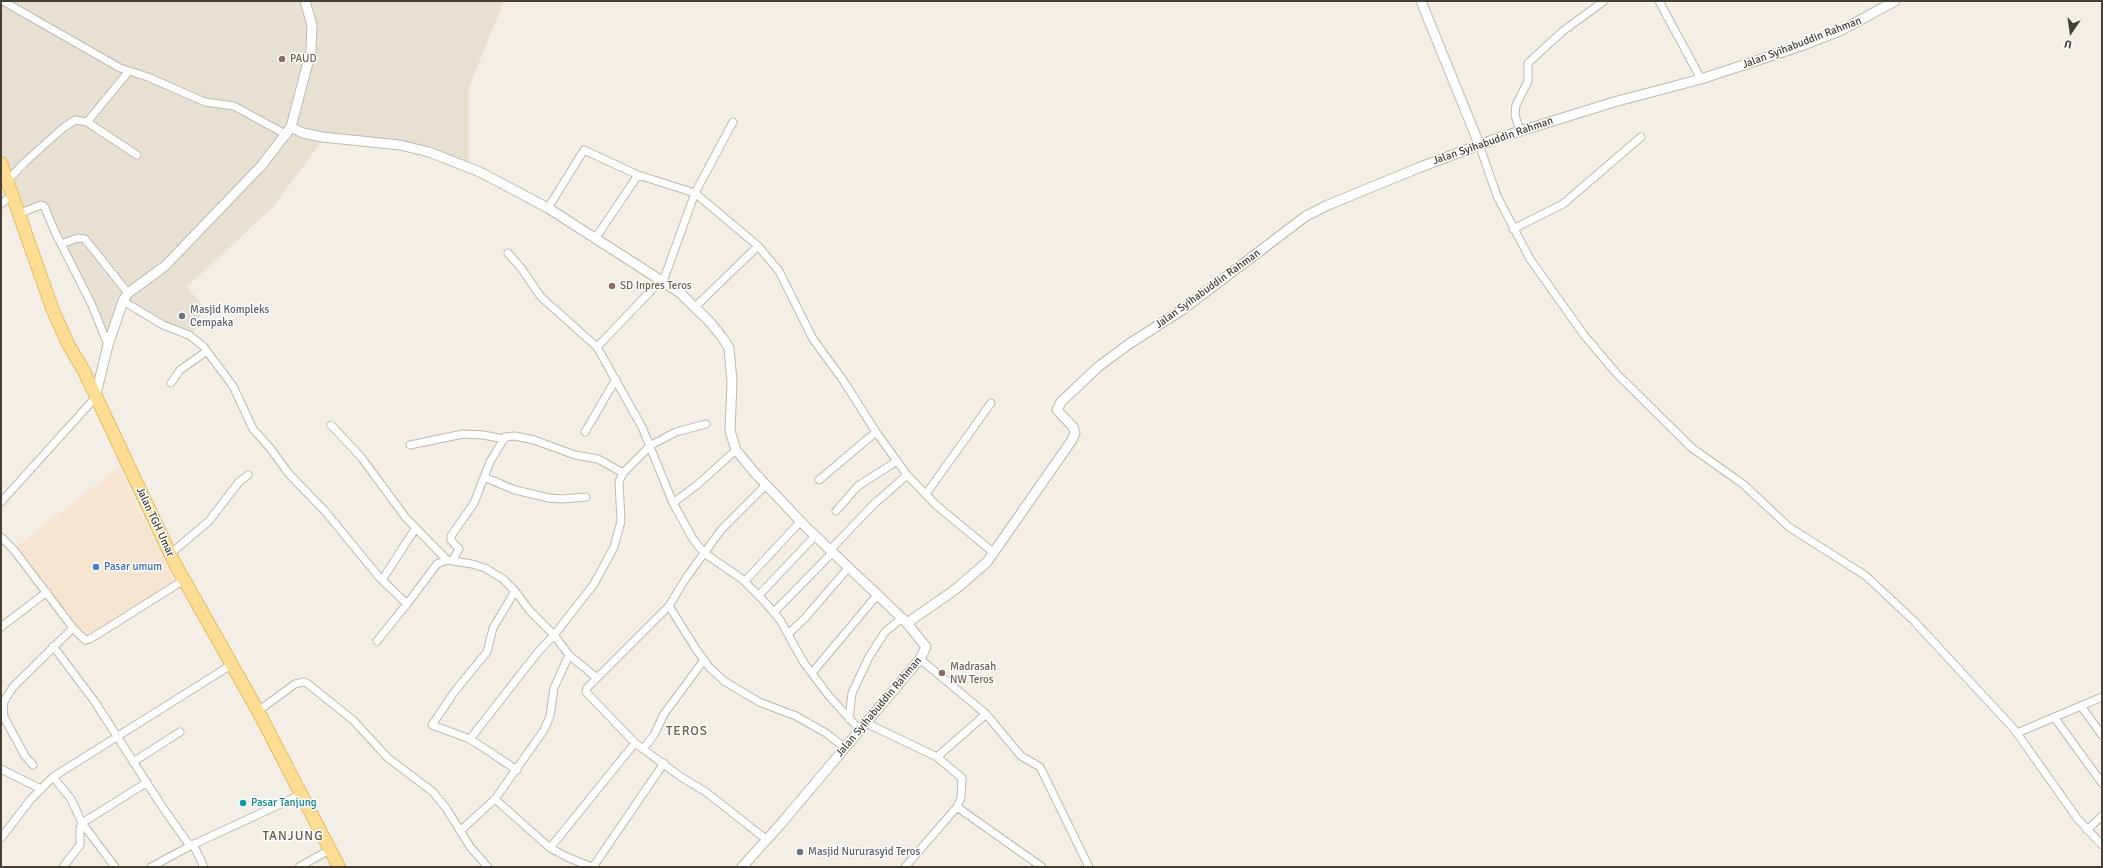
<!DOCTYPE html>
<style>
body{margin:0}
#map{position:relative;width:2103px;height:868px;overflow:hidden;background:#f3efe6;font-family:Signika,sans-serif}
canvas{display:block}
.frame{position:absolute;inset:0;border:2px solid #463f35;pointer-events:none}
.north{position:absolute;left:2051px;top:12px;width:40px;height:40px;-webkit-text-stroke:3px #fff;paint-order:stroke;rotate:193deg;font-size:11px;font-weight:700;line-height:16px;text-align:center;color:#463f35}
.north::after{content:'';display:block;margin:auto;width:14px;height:18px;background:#463f35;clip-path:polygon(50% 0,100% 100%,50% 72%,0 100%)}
</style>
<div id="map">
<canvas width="2103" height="868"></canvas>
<div class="frame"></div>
<div class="north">U</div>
</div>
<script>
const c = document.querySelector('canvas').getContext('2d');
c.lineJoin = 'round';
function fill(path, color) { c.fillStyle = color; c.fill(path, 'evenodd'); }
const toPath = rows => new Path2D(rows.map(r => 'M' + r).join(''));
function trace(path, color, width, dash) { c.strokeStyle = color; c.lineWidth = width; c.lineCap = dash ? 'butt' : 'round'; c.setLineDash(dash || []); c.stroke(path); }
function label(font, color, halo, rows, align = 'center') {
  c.font = font + ' Signika,sans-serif'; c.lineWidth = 3; c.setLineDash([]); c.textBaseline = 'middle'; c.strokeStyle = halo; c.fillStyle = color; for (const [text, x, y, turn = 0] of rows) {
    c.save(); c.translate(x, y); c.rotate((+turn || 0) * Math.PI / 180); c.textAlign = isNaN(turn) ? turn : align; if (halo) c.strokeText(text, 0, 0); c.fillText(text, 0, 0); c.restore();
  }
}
fill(toPath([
 [1,1,504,1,469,87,469,168,429,152,323,140,273,207,187,287,204,307,193,335,166,324,149,312,126,301,107,338,44,203,19,215,1,166]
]), '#e7e1d4');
fill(toPath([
 [119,467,176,584,84,644,12,550]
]), '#f6e5d0');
const minor = toPath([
 [3,1,120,68,148,77,205,102,234,106,287,135],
 [1659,1,1701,79],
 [87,122,129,71],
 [733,122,695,193,665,276,597,347,642,427,673,503,693,539,704,553,742,579,764,601,780,620,804,663,829,696,860,730],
 [1520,131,1515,115,1516,105,1528,81,1528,63,1563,31,1604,1],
 [1479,144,1497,196,1530,259,1584,335,1617,374,1692,448,1743,484,1789,527,1866,576,1914,621,2014,729,2077,818,2102,845],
 [638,175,695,193,758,246,779,271,813,339,843,380,876,432,907,475,936,505,994,553],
 [8,180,25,162,63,128,75,120,87,122,137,155],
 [1,204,12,195],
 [548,208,584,150,638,175,595,239],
 [18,214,41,205,44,206,55,232,91,303,108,345],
 [1513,229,1563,204,1641,137],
 [61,244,78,238,85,239,128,293],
 [508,253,521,268,541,297,597,347],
 [123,301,163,325,189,335,203,346,233,386,253,429,270,448,289,474,324,510,379,577,407,604,437,564,447,560,472,564,485,568,503,579,515,591,493,628,487,652,455,691,432,725,470,739,517,770],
 [695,307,758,246],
 [171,383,180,370,207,351],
 [706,424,676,432,651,445,623,473,619,482,621,521,614,547,594,584,554,635,569,655,597,678,587,688,586,692,635,743,681,777,706,792,767,840],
 [331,425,361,457,406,518,447,560],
 [585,432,616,379],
 [410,445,463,434,483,435,504,439],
 [484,477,515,490,549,498,562,499,586,497],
 [819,480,876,432],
 [926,494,991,403],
 [1,502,95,398],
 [673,503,697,485,736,450],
 [836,511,858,486,897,461],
 [1,537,14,550,73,628,85,640,90,639,184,580],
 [830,550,874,504,907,475],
 [170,554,209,521,239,482,248,475],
 [452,561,459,549,451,540,451,536,474,503,490,462,505,437,515,436,534,440,575,455,598,459,623,473],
 [382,580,415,529],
 [745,581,800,522],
 [759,595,815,536],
 [669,606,696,649,709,667,724,681,759,702,796,716,826,733,845,748],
 [774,612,833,552],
 [1,627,47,592],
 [788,634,805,618,849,567],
 [377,641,407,604],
 [53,646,95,702,163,808,190,846],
 [920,659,986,714,1021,756,1040,767,1089,867],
 [812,673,878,594],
 [597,678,669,606,686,578,721,530,766,485],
 [2081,706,2102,735],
 [258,711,295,684,304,682,308,684,353,720,388,758,433,792,446,808,471,848,488,867],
 [2054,717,2102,783],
 [849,719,852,693,869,657,885,632,902,618],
 [866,723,937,757],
 [2017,733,2102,697],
 [470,739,538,652,554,635,530,611,515,591],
 [643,749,654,735,664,714,704,660],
 [133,762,180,732],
 [33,765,25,756,4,717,3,707,4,701,13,687,73,628],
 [1,769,41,789],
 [53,777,71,799,82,823,115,867],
 [495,799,550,848,569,858,592,867],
 [957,807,1042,867],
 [2087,830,2102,816],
 [460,831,495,799,544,730,550,716,554,688,569,655],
 [1,838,31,799,53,777,231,665],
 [193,844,204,867],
 [550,848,635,743],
 [63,867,80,845,80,828,82,823,146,783],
 [151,867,190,846,300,795],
 [299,867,329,850],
 [593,867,664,763],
 [905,867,957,807,961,798,962,778,937,757,986,714]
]);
const tertiary = toPath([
 [1421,1,1479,144],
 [291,127,303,133,322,137,400,145,429,152,480,172,548,208,679,292,709,321,722,337,729,348,732,382,730,431,736,450,754,472,805,526,907,623],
 [95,398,108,345,123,301,128,293,165,266,262,165,291,127,311,51,312,25,305,1],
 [742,867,779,826,920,659,926,647,907,623,956,589,987,562,1072,440,1075,433,1073,427,1057,410,1061,402,1098,367,1129,344,1182,310,1306,216,1328,205,1418,168,1498,138,1614,102,1701,79,1798,47,1842,30,1895,1]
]);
const primary = toPath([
 [1,163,52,308,68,344,84,371,174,562,258,711,339,867]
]);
trace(minor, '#c2b9ab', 9);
trace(tertiary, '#c2b9ab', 11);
trace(primary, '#e5bb62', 14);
trace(minor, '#fff', 7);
trace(tertiary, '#fff', 9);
trace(primary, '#ffde93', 12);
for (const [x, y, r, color] of [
 [282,59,4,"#8d6e63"],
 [612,286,4,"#8d6e63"],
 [182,316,4,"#6b7280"],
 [96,567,4,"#3f7fe0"],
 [942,673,4,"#8d6e63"],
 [243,803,4,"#0f9aa8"],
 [800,852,4,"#6b7280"]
]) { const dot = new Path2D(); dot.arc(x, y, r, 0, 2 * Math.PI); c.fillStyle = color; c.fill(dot); trace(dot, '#fff', 1.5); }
label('11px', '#463f35', '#fff', [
 ["Jalan Syihabuddin Rahman",1802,43,-21],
 ["Jalan Syihabuddin Rahman",1493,141,-19],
 ["Jalan Syihabuddin Rahman",1208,289,-36],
 ["Jalan TGH Umar",155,522,65],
 ["Jalan Syihabuddin Rahman",879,707,-50]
]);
label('11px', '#785e54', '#fff', [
 ["PAUD",290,59],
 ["SD Inpres Teros",620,286],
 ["Madrasah",950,667],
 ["NW Teros",950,680]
], 'left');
label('11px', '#5b616d', '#fff', [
 ["Masjid Kompleks",190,310],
 ["Cempaka",190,323],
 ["Masjid Nururasyid Teros",808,852]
], 'left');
label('11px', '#366cbe', '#fff', [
 ["Pasar umum",104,567]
], 'left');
label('11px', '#0d838f', '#fff', [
 ["Pasar Tanjung",251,803]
], 'left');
c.letterSpacing = '1px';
label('13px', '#695d4c', '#fff', [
 ["TEROS",687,732],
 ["TANJUNG",293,837]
]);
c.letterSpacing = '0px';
</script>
